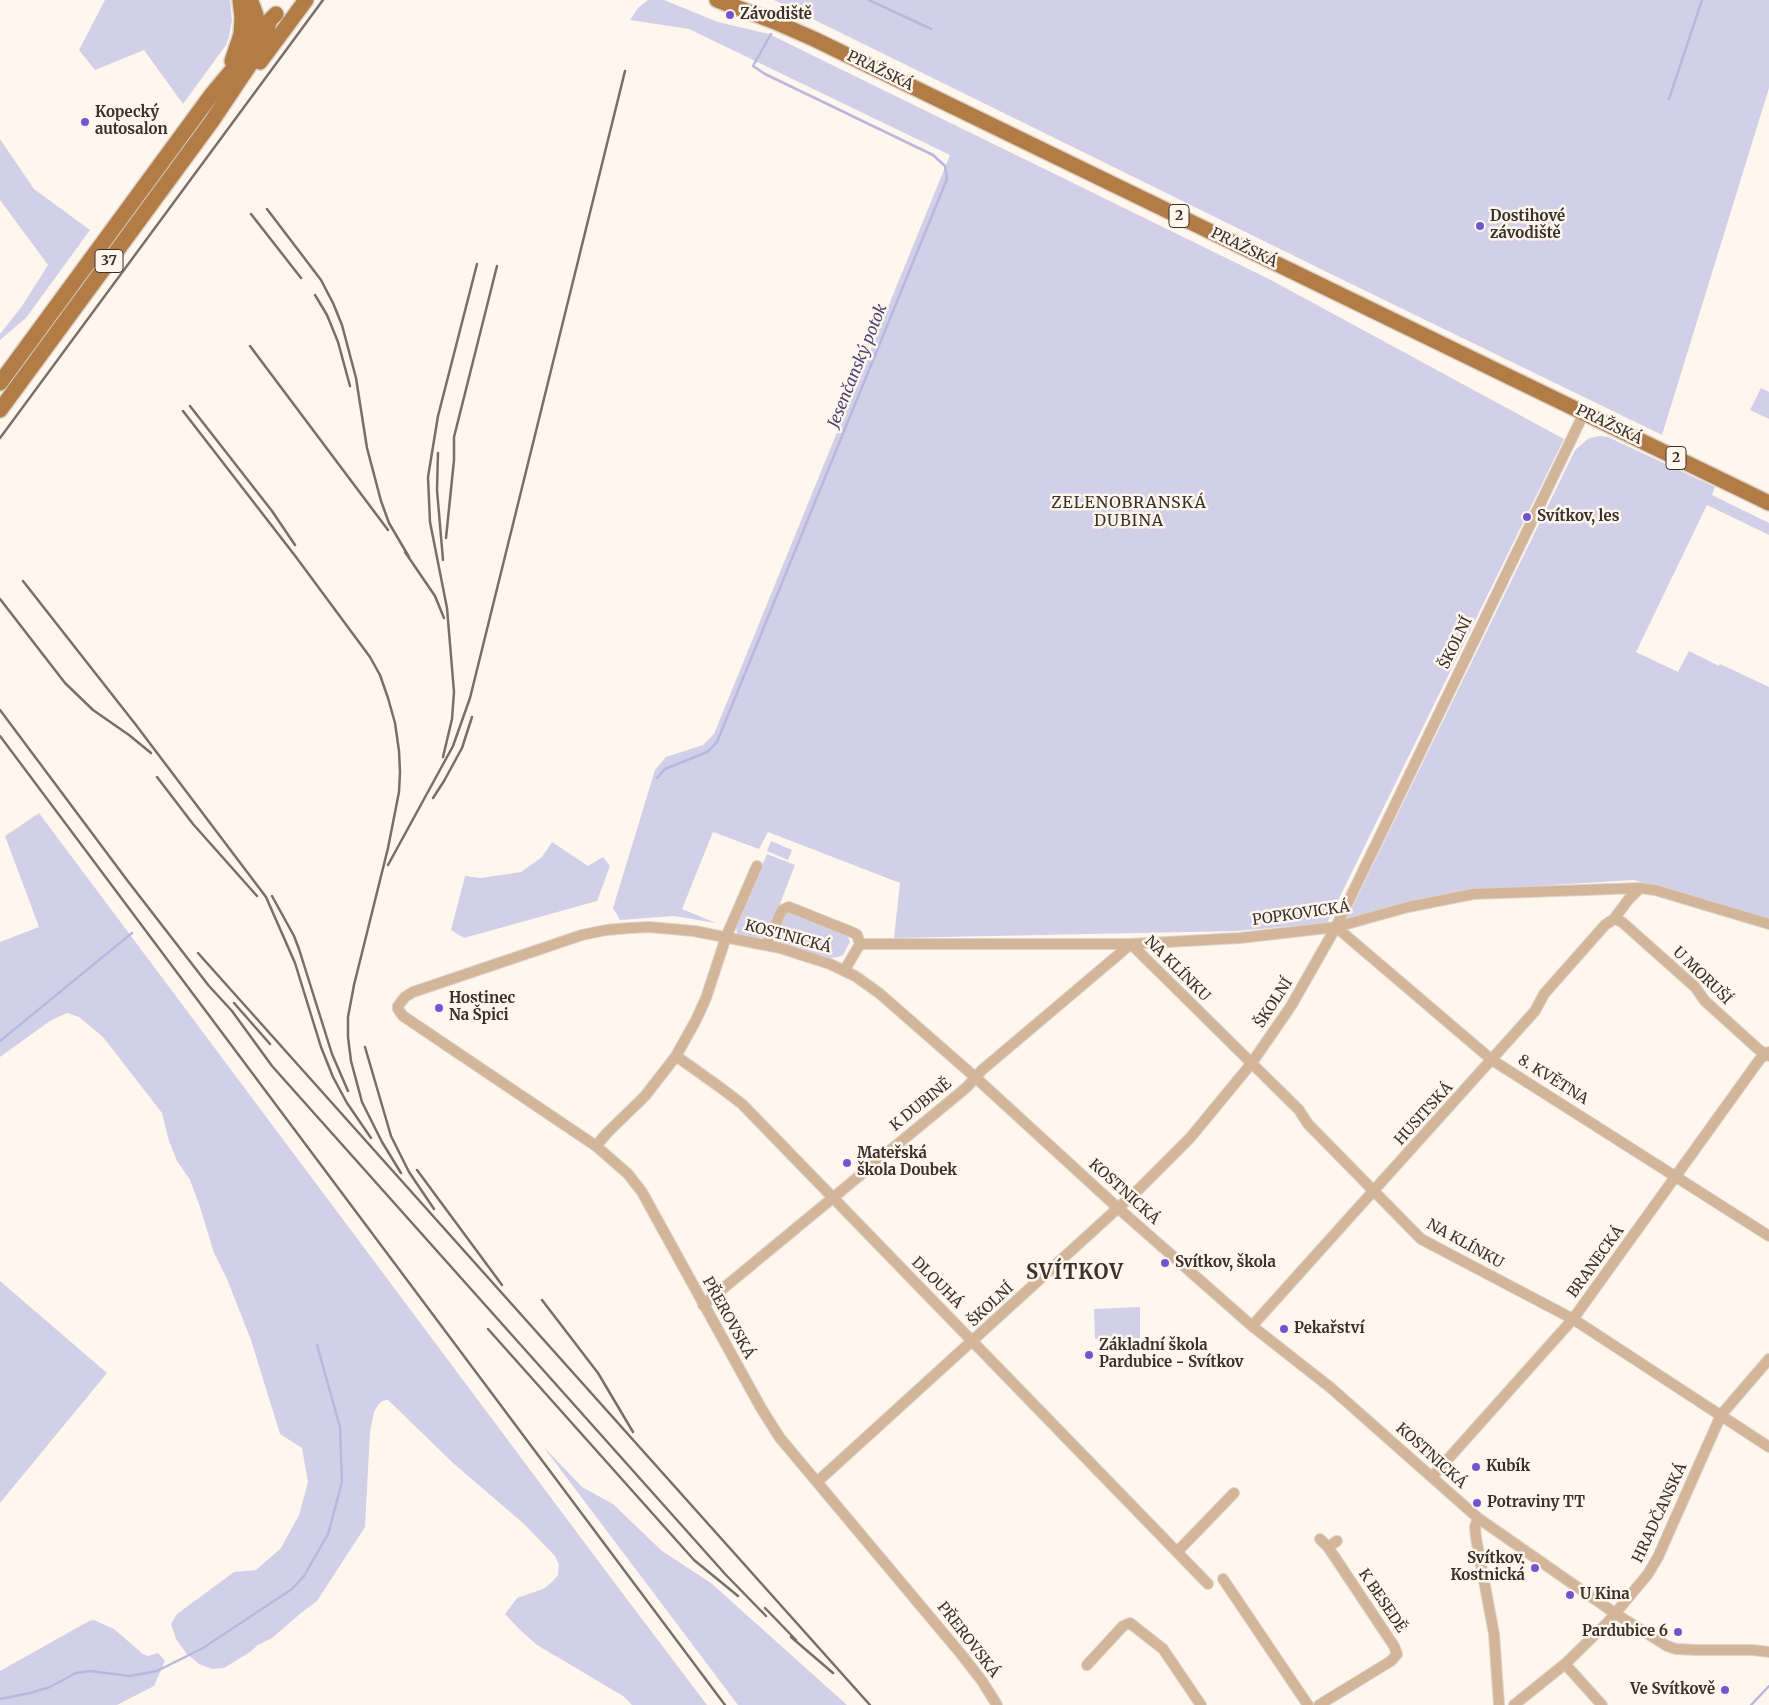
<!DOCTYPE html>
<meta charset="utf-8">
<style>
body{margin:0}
canvas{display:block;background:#fff6ee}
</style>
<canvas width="1769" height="1705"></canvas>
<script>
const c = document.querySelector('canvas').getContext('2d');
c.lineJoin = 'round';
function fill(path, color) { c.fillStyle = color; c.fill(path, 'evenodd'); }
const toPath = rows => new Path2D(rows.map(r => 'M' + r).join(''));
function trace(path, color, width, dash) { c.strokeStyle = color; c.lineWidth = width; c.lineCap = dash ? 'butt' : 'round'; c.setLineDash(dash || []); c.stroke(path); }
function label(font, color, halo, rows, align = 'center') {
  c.font = font + ' Merriweather,serif'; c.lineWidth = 5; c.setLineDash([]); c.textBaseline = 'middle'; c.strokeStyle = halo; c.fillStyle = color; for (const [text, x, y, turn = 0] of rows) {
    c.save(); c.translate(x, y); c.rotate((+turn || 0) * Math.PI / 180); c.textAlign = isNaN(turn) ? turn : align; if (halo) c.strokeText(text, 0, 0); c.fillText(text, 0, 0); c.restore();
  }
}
fill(toPath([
 [105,0,230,0,232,20,229,37,226,45,183,104,144,50,95,70,79,50],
 [648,0,664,0,718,22,769,34,1269,279,1564,439,1327,923,1237,931,894,938,900,883,768,832,759,849,713,832,682,909,716,923,674,916,620,920,613,908,655,770,666,757,703,745,714,734,950,155,689,29,630,20,638,8],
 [774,0,1769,0,1769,88,1662,435,1339,278],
 [0,139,34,189,90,230,26,318,0,340,0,334,22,306,48,265,0,200],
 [1761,388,1769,392,1769,419,1750,410],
 [1600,436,1608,437,1715,487,1712,495,1769,523,1769,535,1707,505,1636,652,1678,672,1689,651,1719,666,1720,664,1769,687,1769,920,1634,880,1471,890,1346,920,1575,450,1589,438],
 [39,813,611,1578,707,1705,632,1705,623,1696,537,1645,519,1629,505,1614,517,1598,543,1589,552,1582,558,1575,559,1565,555,1556,524,1524,453,1463,388,1400,382,1401,378,1405,374,1412,370,1432,365,1527,317,1601,301,1613,272,1638,258,1645,250,1652,224,1668,212,1669,199,1664,186,1653,176,1639,171,1624,177,1614,234,1572,256,1570,281,1548,299,1515,308,1482,302,1448,280,1434,251,1340,227,1279,214,1253,200,1207,190,1180,177,1161,169,1141,162,1113,103,1037,79,1017,67,1013,50,1021,0,1057,0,942,39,927,5,836],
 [771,841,792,850,788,860,767,851],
 [552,842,588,866,603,857,610,866,597,901,464,938,451,930,465,876,481,878,521,872,542,857],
 [767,854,795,865,769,932,761,938,740,935,737,933,736,927],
 [790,910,847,935,850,942,843,955,838,957,828,958,781,943,776,934,784,915],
 [0,1281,107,1373,0,1503],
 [1140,1307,1140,1338,1095,1339,1094,1309],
 [542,1445,582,1487,613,1504,662,1551,711,1583,847,1705,738,1705],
 [94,1620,114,1629,143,1654,148,1656,158,1653,165,1661,154,1686,117,1705,0,1705,0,1671,89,1621]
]), '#d2d0e9');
trace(toPath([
 [869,0,931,29],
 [1669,99,1702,0],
 [657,778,665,769,707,752,717,742,947,179,945,166,933,155,765,74,753,66,771,34],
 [0,1041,132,933],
 [0,1699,30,1693,50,1687,76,1673,90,1671,130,1676,157,1671,203,1648,292,1589,304,1576,328,1534,342,1482,340,1427,317,1345],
 [1751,1705,1769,1686]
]), '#bab6dd', 2.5);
const street = toPath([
 [1614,919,1622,922,1695,987,1705,1001,1758,1049,1769,1056],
 [1336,927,1492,1060,1769,1236],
 [1131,944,1299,1110,1308,1124,1421,1239,1573,1319,1769,1447],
 [766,945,782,910,789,907,854,933,857,935,860,944],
 [844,971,860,944,1131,944,1240,938,1336,927,1408,907,1473,894,1640,888,1655,890,1769,924],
 [676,1056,721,1088,742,1104,1208,1584],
 [596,1146,607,1133,645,1096,676,1056,696,1020,706,998,726,937,757,866],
 [703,1305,967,1087,982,1070,1131,944],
 [1252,1326,1535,1011,1544,994,1605,925,1614,919,1628,900,1640,888],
 [1432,1477,1573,1319,1760,1059,1769,1052],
 [817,1482,1140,1188,1190,1138,1251,1064,1291,1006,1336,927,1584,413],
 [1478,1518,1475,1527,1476,1538,1494,1634,1499,1705],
 [1328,1547,1337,1541],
 [1177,1552,1234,1493],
 [1223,1579,1308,1705],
 [1565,1664,1602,1705],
 [1087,1665,1123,1626,1130,1623,1163,1649,1201,1705],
 [997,1705,982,1681,961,1654,780,1438,761,1408,642,1192,628,1174,596,1146,403,1016,398,1009,398,1006,405,997,413,992,582,935,606,930,630,928,649,927,694,931,780,948,830,964,855,976,879,993,975,1077,1118,1208,1252,1326,1331,1388,1478,1518,1616,1614,1667,1646,1676,1649,1698,1650,1753,1650,1769,1652],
 [1319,1705,1391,1661,1397,1654,1394,1646,1328,1547,1320,1539],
 [1514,1705,1565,1664,1608,1622,1648,1574,1658,1557,1721,1415,1769,1359]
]);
const primary = toPath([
 [717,0,773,21,814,39,1769,503],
 [232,61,241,34,242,17,240,0],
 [260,62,306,0],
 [0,383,212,94,242,58,252,39,256,23,256,15,252,4],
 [0,410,212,121,255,57,263,41,270,20,276,14]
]);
trace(street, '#dcd3cb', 12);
trace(primary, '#dcd3cb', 18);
trace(street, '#d3b599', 10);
trace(primary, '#b17c45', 15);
trace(toPath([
 [267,209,321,280,333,303,342,325,356,378,367,448,381,501,389,523,409,557],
 [251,214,301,278],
 [315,295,327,315,338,342,350,386],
 [250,346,388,530],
 [190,406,272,511,295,545],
 [183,411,296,557,370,657,380,675,388,698,395,723,399,751,400,772,399,792,388,848,354,985,348,1017,348,1037,351,1061,362,1102,382,1142,401,1173],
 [0,438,323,0],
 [438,453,437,490,443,560],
 [446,538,454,460,454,437,497,266],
 [405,552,435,596,444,618],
 [23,581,136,725,266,897,295,963,321,1047,333,1077,347,1103,371,1138],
 [0,599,65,683,93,710,129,735,151,753],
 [0,710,127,880,209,986,232,1011,272,1066,726,1575,766,1616],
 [0,736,725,1705],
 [443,757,452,719,454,692,447,608,430,522,428,477,438,416,477,264],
 [157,777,193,824,257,896],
 [433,798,444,781,462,748,472,717],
 [388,865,453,746,470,698,625,71],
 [272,896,294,936,299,949,332,1054,348,1091],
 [198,953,870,1705],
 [234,1003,270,1044],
 [365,1047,391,1136,409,1172,434,1209],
 [417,1170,502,1285],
 [542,1300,598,1373,633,1432],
 [488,1329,694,1560,738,1596],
 [765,1608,796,1640],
 [791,1637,833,1673]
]), '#786f67', 2.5);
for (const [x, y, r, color] of [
 [730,15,5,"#7155cf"],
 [85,122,5,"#7155cf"],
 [1480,226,5,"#7155cf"],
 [1527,517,5,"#7155cf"],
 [439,1008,5,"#7155cf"],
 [847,1163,5,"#7155cf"],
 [1165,1263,5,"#7155cf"],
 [1284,1329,5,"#7155cf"],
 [1089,1355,5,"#7155cf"],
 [1476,1467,5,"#7155cf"],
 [1477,1503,5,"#7155cf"],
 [1535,1568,5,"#7155cf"],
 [1570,1595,5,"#7155cf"],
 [1678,1632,5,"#7155cf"],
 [1725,1690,5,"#7155cf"]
]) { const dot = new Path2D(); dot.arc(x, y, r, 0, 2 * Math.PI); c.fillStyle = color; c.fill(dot); trace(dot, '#fff6ee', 2); }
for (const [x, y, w] of [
 [1179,216,20],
 [109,261,28],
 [1676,458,20]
]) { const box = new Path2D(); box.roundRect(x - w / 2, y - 11.5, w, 23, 4); c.fillStyle = '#fff6ee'; c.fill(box); trace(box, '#3a3129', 1); }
label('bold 14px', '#3a3129', null, [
 ["2",1179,216],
 ["37",109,261],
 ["2",1676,458]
]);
label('bold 15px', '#3a3129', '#fff6ee', [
 ["Závodiště",740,15],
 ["Kopecký",95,113],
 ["autosalon",95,130],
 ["Dostihové",1490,217],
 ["závodiště",1490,234],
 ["Svítkov, les",1537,517],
 ["Hostinec",449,999],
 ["Na Špici",449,1016],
 ["Mateřská",857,1154],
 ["škola Doubek",857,1171],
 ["Svítkov, škola",1175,1263],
 ["Pekařství",1294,1329],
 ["Základní škola",1099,1346],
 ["Pardubice - Svítkov",1099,1363],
 ["Kubík",1486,1467],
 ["Potraviny TT",1487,1503],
 ["Svítkov,",1525,1559,"right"],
 ["Kostnická",1525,1576,"right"],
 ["U Kina",1580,1595],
 ["Pardubice 6",1668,1632,"right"],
 ["Ve Svítkově",1715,1690,"right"]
], 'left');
label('15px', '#3a3129', '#fff6ee', [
 ["PRAŽSKÁ",880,71,26],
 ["PRAŽSKÁ",1244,248,26],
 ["PRAŽSKÁ",1609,425,26],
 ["ŠKOLNÍ",1456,643,-64],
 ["POPKOVICKÁ",1301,914,-8],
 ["KOSTNICKÁ",788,937,15],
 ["NA KLÍNKU",1177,969,45],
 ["U MORUŠÍ",1702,976,44],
 ["ŠKOLNÍ",1274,1003,-57],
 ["8. KVĚTNA",1553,1080,32],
 ["K DUBINĚ",921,1105,-39],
 ["HUSITSKÁ",1424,1114,-48],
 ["KOSTNICKÁ",1124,1192,42],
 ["NA KLÍNKU",1465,1244,29],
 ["BRANECKÁ",1596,1262,-54],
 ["DLOUHÁ",937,1283,45],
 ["ŠKOLNÍ",991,1305,-43],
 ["PŘEROVSKÁ",728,1318,61],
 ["KOSTNICKÁ",1431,1456,42],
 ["HRADČANSKÁ",1660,1513,-65],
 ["K BESEDĚ",1382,1601,56],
 ["PŘEROVSKÁ",968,1640,52]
]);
label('italic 16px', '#494074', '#fff6ee', [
 ["Jesenčanský potok",858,366,-68]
]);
c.letterSpacing = '1px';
label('16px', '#3a3129', '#fff6ee', [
 ["ZELENOBRANSKÁ",1129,503],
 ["DUBINA",1129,521]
]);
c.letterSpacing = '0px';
c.letterSpacing = '1px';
label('bold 20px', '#3a3129', '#fff6ee', [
 ["SVÍTKOV",1075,1273]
]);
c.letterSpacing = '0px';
</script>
